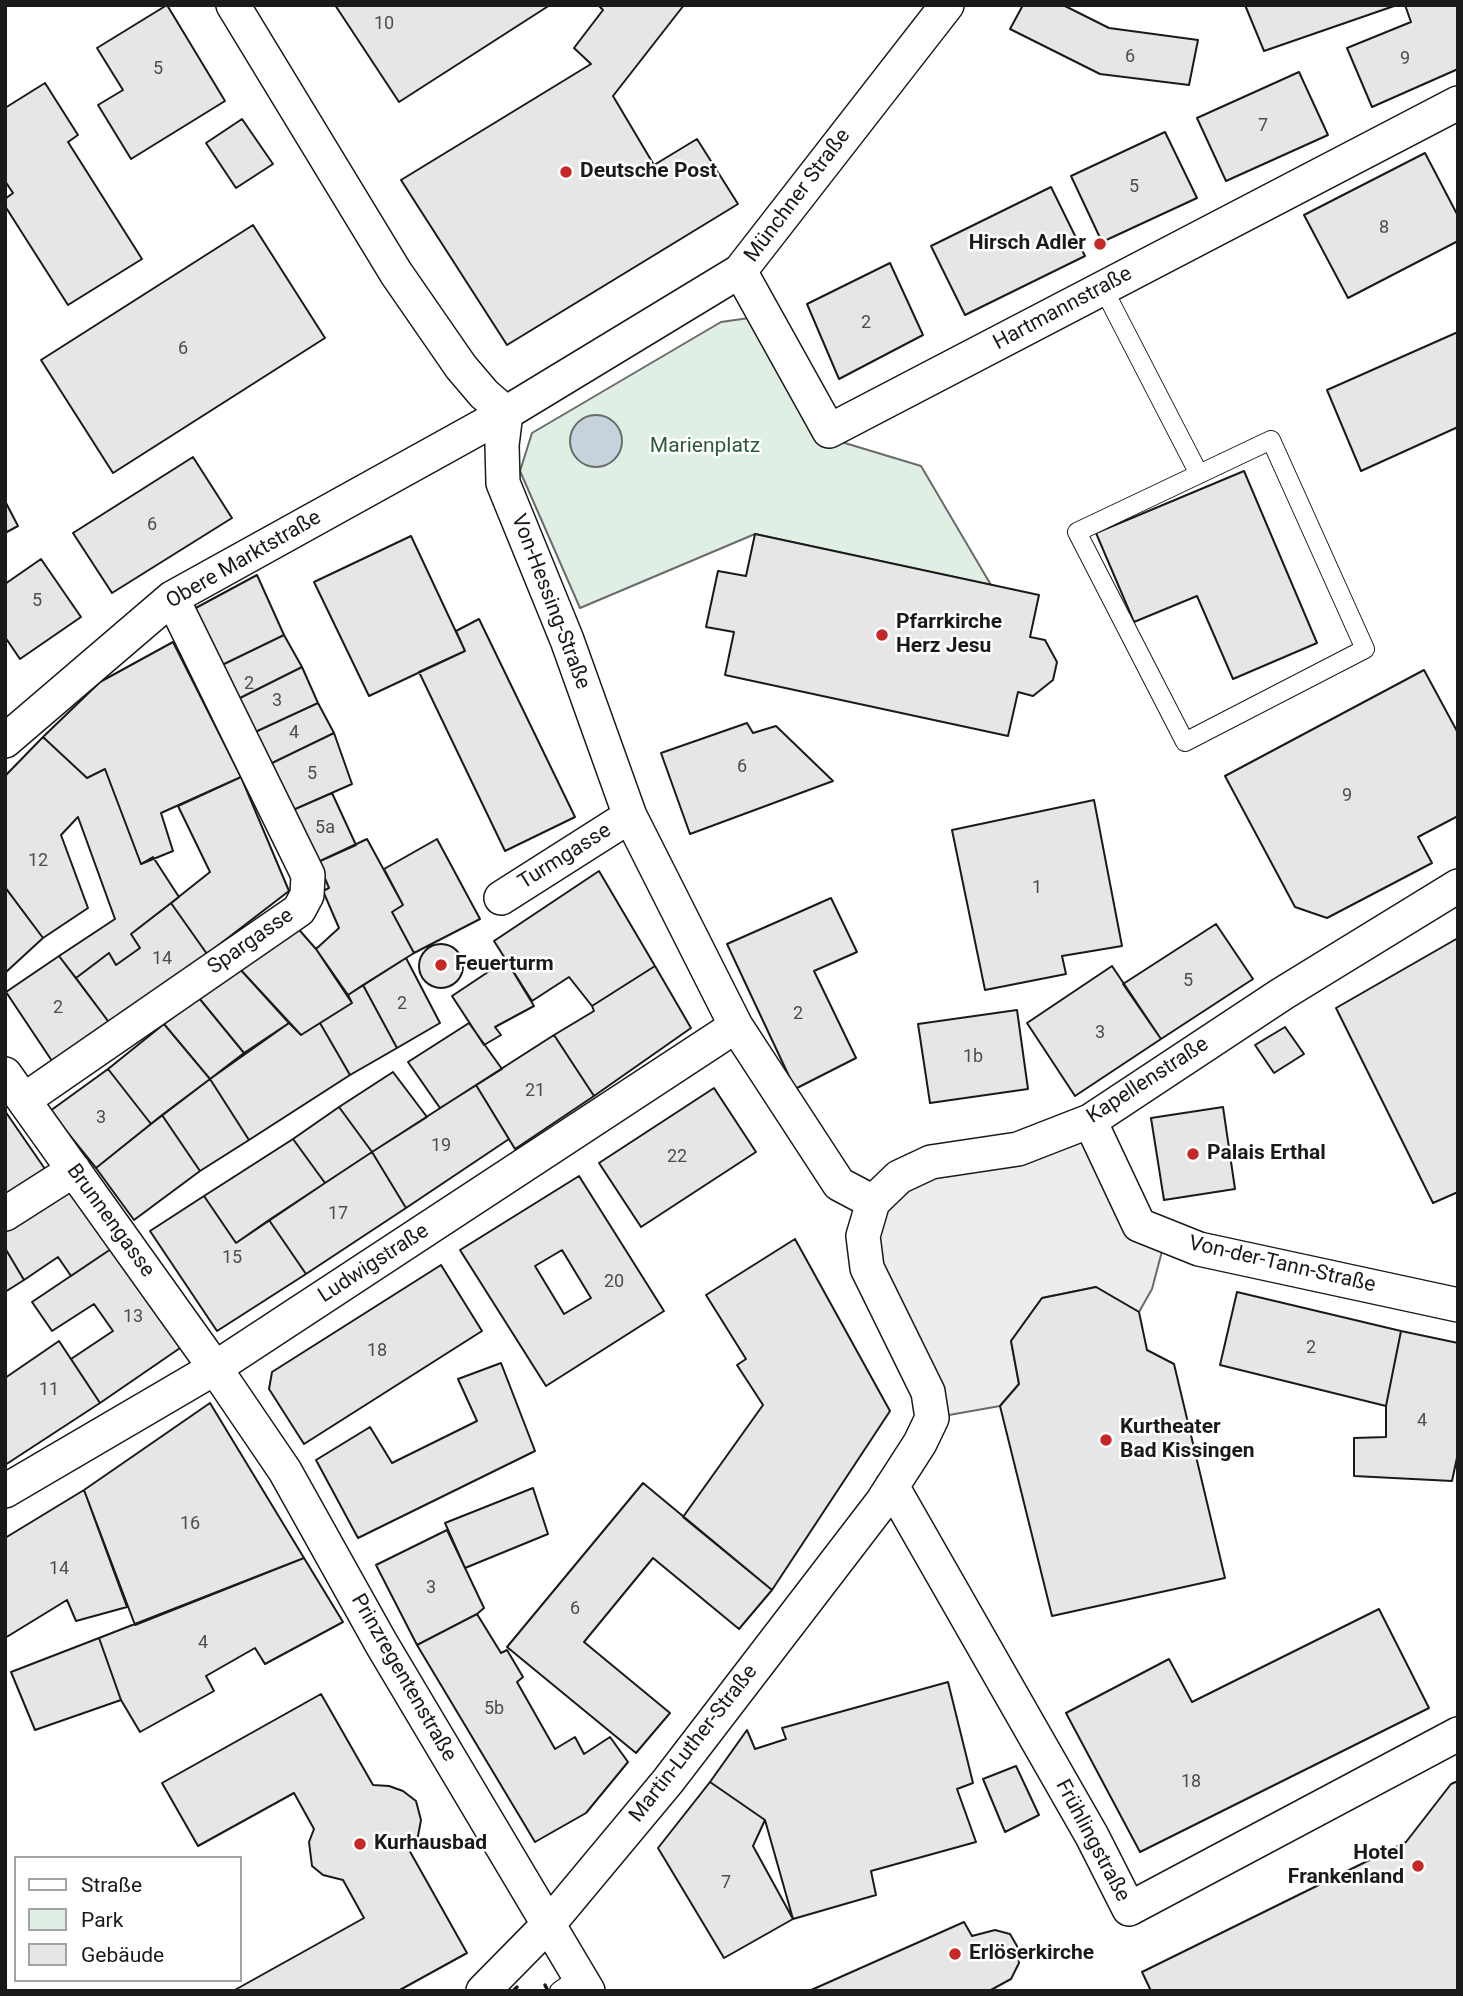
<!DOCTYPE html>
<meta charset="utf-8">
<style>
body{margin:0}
#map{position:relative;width:1463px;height:1996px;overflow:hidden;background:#fff;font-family:Roboto,sans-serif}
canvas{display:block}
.frame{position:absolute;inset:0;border:7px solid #1a1a1a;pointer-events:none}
.legend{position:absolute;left:14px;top:1856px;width:228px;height:126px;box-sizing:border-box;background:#fff;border:2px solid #a3a3a3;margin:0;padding:9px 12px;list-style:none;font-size:21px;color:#1a1a1a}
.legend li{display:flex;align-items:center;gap:14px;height:35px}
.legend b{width:35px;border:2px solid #a3a3a3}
</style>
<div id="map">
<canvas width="1463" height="1996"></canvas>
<div class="frame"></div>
<ul class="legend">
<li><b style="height:9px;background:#fff"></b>Straße</li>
<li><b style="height:19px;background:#e0efe3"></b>Park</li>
<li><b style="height:19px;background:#e6e6e6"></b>Gebäude</li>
</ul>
</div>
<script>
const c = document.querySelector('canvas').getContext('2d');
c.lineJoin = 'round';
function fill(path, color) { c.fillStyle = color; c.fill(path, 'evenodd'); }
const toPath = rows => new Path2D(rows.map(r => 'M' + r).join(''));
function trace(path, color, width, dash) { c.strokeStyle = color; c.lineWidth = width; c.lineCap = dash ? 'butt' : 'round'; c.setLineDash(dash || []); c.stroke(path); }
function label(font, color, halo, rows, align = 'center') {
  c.font = font + ' Roboto,sans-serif'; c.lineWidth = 5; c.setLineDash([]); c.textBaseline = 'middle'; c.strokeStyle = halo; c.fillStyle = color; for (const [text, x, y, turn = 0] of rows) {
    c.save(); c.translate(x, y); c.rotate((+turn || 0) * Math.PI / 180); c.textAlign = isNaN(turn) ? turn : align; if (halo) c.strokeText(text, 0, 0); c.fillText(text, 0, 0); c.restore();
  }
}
const green = toPath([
 [749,318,815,434,921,466,991,585,755,534,580,608,520,471,532,433,721,322,749,318]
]);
fill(green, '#e0efe3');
trace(green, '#6a6a6a', 2);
const parking = toPath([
 [1090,1121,1166,1236,1152,1289,1139,1312,1096,1287,1042,1298,1011,1341,1019,1384,1000,1406,932,1418,867,1268,899,1177,1090,1121]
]);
fill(parking, '#ededed');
trace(parking, '#6a6a6a', 2);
const water = toPath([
 '570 441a26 26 0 1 1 52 0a26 26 0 1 1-52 0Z'
]);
fill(water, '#c6d2dc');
trace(water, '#6a6a6a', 2);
const building = toPath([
 [167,5,225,101,131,159,98,105,123,90,97,48,167,5],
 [335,5,550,5,399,102,335,5],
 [598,5,684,5,613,96,654,165,697,139,738,204,507,345,401,180,591,64,574,48,603,10,598,5],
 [1023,5,1063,5,1109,28,1198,40,1189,85,1100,74,1010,29,1023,5],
 [1245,5,1397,5,1264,51,1245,5],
 [1405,5,1458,5,1458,69,1372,107,1347,48,1411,22,1405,5],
 [1299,72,1328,135,1226,181,1197,118,1299,72],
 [45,83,78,135,68,142,142,259,68,305,5,206,5,199,13,193,5,181,5,108,45,83],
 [242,119,273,164,236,188,206,143,242,119],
 [1165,132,1197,198,1102,242,1071,176,1165,132],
 [1425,153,1458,216,1458,241,1348,298,1304,215,1425,153],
 [1051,187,1085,256,965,315,931,246,1051,187],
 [253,225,325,338,113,473,41,360,253,225],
 [890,263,923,335,839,379,807,304,890,263],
 [1458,332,1458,427,1361,471,1327,390,1458,332],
 [193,457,232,518,112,593,73,533,193,457],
 [1244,471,1317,643,1233,679,1197,596,1134,622,1096,533,1244,471],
 [5,501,18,526,5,533,5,501],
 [755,534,1039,595,1030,637,1045,640,1057,662,1053,680,1033,696,1018,692,1008,736,725,675,734,632,706,627,718,571,746,576,755,534],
 [411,536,465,651,369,696,314,582,411,536],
 [41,559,81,617,20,659,5,637,5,584,41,559],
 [257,575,284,635,220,666,192,610,257,575],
 [479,619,575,817,505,851,419,672,465,651,456,631,479,619],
 [284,635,302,667,236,700,220,666,284,635],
 [173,642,241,777,161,813,173,851,141,864,105,769,87,778,43,737,100,682,173,642],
 [302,667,318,703,253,733,236,700,302,667],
 [1424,670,1458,733,1458,816,1418,837,1432,863,1327,918,1295,907,1225,776,1424,670],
 [318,703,334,733,270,764,253,733,318,703],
 [747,723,753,733,776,726,833,781,690,834,661,753,747,723],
 [334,733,352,784,293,810,270,764,334,733],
 [43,737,87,778,105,769,141,864,153,857,179,897,131,934,140,948,116,965,109,953,76,978,59,956,115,919,78,817,61,835,88,908,43,938,5,887,5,776,43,737],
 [241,777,289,891,207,954,171,903,210,872,178,806,241,777],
 [332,793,356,845,318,862,293,810,332,793],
 [1094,800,1122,946,1062,956,1066,974,985,990,952,830,1094,800],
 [367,839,403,905,392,912,414,953,348,995,316,949,339,928,323,891,329,888,318,862,367,839],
 [437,839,480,919,414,953,392,912,403,905,384,869,437,839],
 [599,871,655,966,592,1006,569,977,532,1001,494,941,599,871],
 [7,890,43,938,5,973,5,892,7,890],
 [831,898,857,952,814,971,856,1058,795,1089,727,944,831,898],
 [171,903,207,954,111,1025,76,978,109,953,116,965,140,948,131,934,171,903],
 [294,924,316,949,352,1003,301,1035,239,968,294,924],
 [1216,924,1253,979,1161,1039,1123,984,1216,924],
 [1458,938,1458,1192,1433,1203,1336,1008,1458,938],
 '419 966a22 22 0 1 1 44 0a22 22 0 1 1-44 0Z',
 [59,956,111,1025,54,1064,6,992,59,956],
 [406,958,440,1023,397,1048,363,985,406,958],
 [506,960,534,1006,495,1027,501,1035,484,1045,452,996,506,960],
 [655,966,691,1028,594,1096,554,1035,594,1011,592,1006,655,966],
 [1112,966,1161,1039,1075,1096,1027,1023,1112,966],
 [239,968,289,1023,244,1053,199,998,239,968],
 [363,985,397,1048,350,1075,320,1023,352,1003,348,995,363,985],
 [199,998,244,1053,210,1079,164,1024,199,998],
 [1017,1010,1028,1089,930,1103,918,1024,1017,1010],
 [289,1023,301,1035,320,1023,350,1075,249,1140,210,1079,289,1023],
 [469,1023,502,1069,440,1108,408,1062,469,1023],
 [164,1024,210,1079,151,1124,108,1069,164,1024],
 [1285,1027,1304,1054,1274,1073,1255,1045,1285,1027],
 [554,1035,594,1096,515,1149,476,1085,554,1035],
 [108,1069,151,1124,96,1168,50,1111,108,1069],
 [393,1072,427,1117,372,1152,339,1107,393,1072],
 [210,1079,249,1140,200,1171,162,1115,210,1079],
 [476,1085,509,1139,406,1208,372,1152,476,1085],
 [714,1088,756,1152,641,1227,599,1163,714,1088],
 [339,1107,372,1152,325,1183,293,1139,339,1107],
 [1223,1107,1235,1189,1164,1200,1151,1118,1223,1107],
 [5,1111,45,1169,5,1197,5,1111],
 [162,1115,200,1171,134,1220,96,1168,162,1115],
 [293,1139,325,1183,236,1243,204,1196,293,1139],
 [372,1152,406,1208,306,1274,269,1220,372,1152],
 [579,1176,664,1311,546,1386,460,1250,579,1176],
 [562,1250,591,1298,564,1314,535,1266,562,1250],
 [68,1190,111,1249,71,1276,58,1257,24,1280,5,1248,5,1229,68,1190],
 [204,1196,236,1243,269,1220,306,1274,217,1331,150,1231,204,1196],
 [795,1239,890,1411,772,1590,683,1517,763,1405,737,1365,746,1359,706,1295,795,1239],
 [5,1248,24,1280,5,1292,5,1248],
 [111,1249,183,1346,100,1403,71,1359,113,1331,94,1304,52,1331,32,1302,111,1249],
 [441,1265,482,1331,304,1444,269,1389,272,1372,441,1265],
 [1096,1287,1139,1312,1147,1350,1174,1364,1225,1578,1052,1616,1000,1406,1019,1384,1011,1341,1042,1298,1096,1287],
 [1237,1292,1401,1331,1386,1406,1220,1365,1237,1292],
 [1401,1331,1458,1343,1458,1453,1452,1481,1354,1476,1354,1438,1386,1437,1386,1406,1401,1331],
 [59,1341,100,1403,5,1465,5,1378,59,1341],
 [501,1363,535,1451,358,1538,316,1460,370,1427,392,1463,477,1421,458,1379,501,1363],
 [210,1403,304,1558,135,1625,84,1490,210,1403],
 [643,1483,772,1590,739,1629,653,1558,584,1642,670,1713,636,1753,507,1647,643,1483],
 [533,1488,548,1534,465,1568,445,1523,533,1488],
 [84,1490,127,1607,76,1621,67,1600,5,1638,5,1538,84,1490],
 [447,1530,484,1608,477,1614,417,1645,376,1565,447,1530],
 [304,1558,343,1622,265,1664,255,1648,206,1676,214,1691,140,1732,121,1700,99,1638,304,1558],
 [1379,1609,1429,1708,1140,1852,1066,1713,1169,1659,1192,1702,1379,1609],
 [477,1614,501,1653,507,1650,523,1677,517,1682,555,1749,575,1737,584,1754,610,1737,628,1762,586,1813,535,1842,417,1645,477,1614],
 [99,1638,121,1700,35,1730,11,1672,99,1638],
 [948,1682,973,1783,957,1789,976,1842,871,1871,876,1895,793,1919,765,1820,710,1782,747,1730,755,1749,786,1739,782,1728,948,1682],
 [321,1694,373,1785,389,1786,403,1791,416,1801,421,1820,418,1836,408,1848,467,1953,398,1991,233,1991,364,1918,343,1880,323,1875,312,1866,309,1842,314,1829,294,1793,198,1846,162,1783,321,1694],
 [1016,1766,1039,1815,1005,1832,983,1779,1016,1766],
 [1458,1781,1458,1991,1151,1991,1142,1972,1406,1842,1451,1784,1458,1781],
 [710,1782,765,1820,753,1846,793,1919,724,1958,658,1848,710,1782],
 [964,1922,972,1936,995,1930,1010,1934,1017,1946,1019,1963,1011,1979,989,1991,809,1991,964,1922]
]);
fill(building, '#e6e6e6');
trace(building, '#1a1a1a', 2);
const lane = toPath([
 [1103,288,1199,474],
 [1271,440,1365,649,1185,742,1077,532,1271,440],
 [559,1991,579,1977]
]);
const street = toPath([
 [233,5,396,273,461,367,484,394,506,413],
 [740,271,829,431,1458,103],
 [506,413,502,445,503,483,567,640,630,816,736,1026,839,1184,873,1202],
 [5,741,172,598,506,413,740,271,947,5],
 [501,898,630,816],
 [5,1074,215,1368,285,1471,381,1643,588,1991],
 [24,1100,299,910,307,895,308,875,172,598],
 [1090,1121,1139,1225,1199,1249,1458,1305],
 [5,1214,74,1170],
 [892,1486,1092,1836,1129,1909,1458,1734],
 [5,1491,215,1368,736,1026],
 [483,1991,548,1925,668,1781,882,1502,920,1443,932,1418,928,1392,867,1268,863,1236,873,1202,899,1177,931,1162,1018,1149,1090,1121,1282,994,1458,886]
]);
trace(lane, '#1a1a1a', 20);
trace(street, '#1a1a1a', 36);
trace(lane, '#fff', 18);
trace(street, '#fff', 33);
trace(toPath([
 [545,1985,548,1991],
 [513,1991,517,1987]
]), '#1a1a1a', 3.5);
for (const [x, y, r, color] of [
 [566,172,7,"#c62828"],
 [1100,244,7,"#c62828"],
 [882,635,7,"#c62828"],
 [441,965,7,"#c62828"],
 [1193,1154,7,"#c62828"],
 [1106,1440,7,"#c62828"],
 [360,1844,7,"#c62828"],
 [1418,1866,7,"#c62828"],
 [955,1954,7,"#c62828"]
]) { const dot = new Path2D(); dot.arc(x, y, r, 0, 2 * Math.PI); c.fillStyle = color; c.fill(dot); trace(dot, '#fff', 2.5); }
label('18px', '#4d4d4d', null, [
 ["10",384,24],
 ["6",1130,57],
 ["9",1405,59],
 ["5",158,69],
 ["7",1263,126],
 ["5",1134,187],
 ["8",1384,228],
 ["2",866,323],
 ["6",183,349],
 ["6",152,525],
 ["5",37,601],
 ["2",249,684],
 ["3",277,701],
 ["4",294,733],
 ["6",742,767],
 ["5",312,774],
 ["9",1347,796],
 ["5a",325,828],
 ["12",38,861],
 ["1",1037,888],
 ["14",162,959],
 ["5",1188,981],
 ["2",402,1004],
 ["2",58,1008],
 ["2",798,1014],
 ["3",1100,1033],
 ["1b",973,1057],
 ["21",535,1091],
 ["3",101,1118],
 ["19",441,1146],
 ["22",677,1157],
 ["17",338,1214],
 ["15",232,1258],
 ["20",614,1282],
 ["13",133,1317],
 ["2",1311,1348],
 ["18",377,1351],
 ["11",49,1390],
 ["4",1422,1421],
 ["16",190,1524],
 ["14",59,1569],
 ["3",431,1588],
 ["6",575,1609],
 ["4",203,1643],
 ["5b",494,1709],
 ["18",1191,1782],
 ["7",726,1883]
]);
label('bold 21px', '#1a1a1a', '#fff', [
 ["Deutsche Post",580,172],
 ["Hirsch Adler",1086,244,"right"],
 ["Pfarrkirche",896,623],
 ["Herz Jesu",896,647],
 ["Feuerturm",455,965],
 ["Palais Erthal",1207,1154],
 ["Kurtheater",1120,1428],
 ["Bad Kissingen",1120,1452],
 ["Kurhausbad",374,1844],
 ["Hotel",1404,1854,"right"],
 ["Frankenland",1404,1878,"right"],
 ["Erlöserkirche",969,1954]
], 'left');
label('21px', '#1a1a1a', '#fff', [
 ["Münchner Straße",798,196,-53],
 ["Hartmannstraße",1063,309,-28],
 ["Obere Marktstraße",244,560,-30],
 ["Von-Hessing-Straße",550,602,69],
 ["Turmgasse",565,857,-32],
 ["Spargasse",251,942,-35],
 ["Kapellenstraße",1148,1081,-33],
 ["Brunnengasse",110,1221,54],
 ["Ludwigstraße",374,1264,-33],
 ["Von-der-Tann-Straße",1282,1265,13],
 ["Prinzregentenstraße",403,1678,60],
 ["Martin-Luther-Straße",694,1744,-52],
 ["Frühlingstraße",1092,1841,62]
]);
label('21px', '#2b5a34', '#fff', [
 ["Marienplatz",705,447]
]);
</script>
